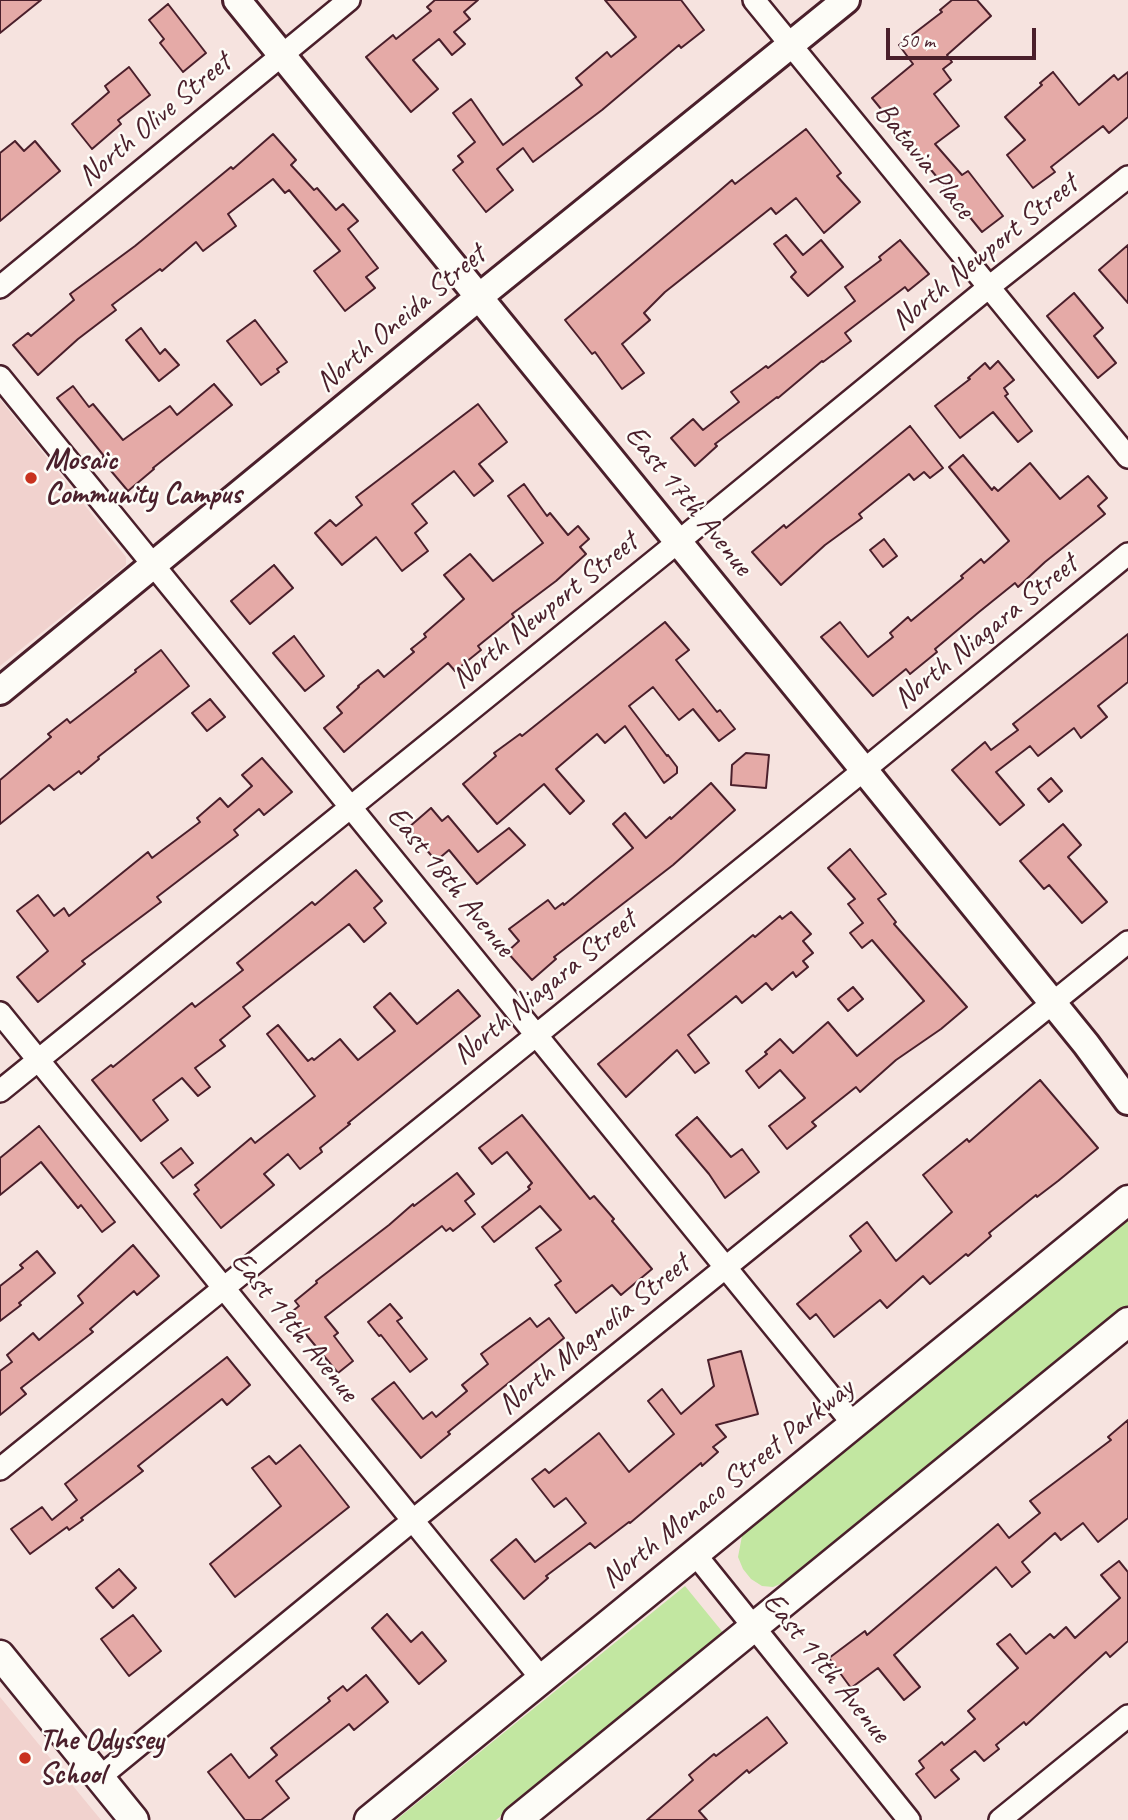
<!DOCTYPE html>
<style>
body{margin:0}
#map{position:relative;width:1128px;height:1820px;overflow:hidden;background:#f6e3df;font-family:Caveat,sans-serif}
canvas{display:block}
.scale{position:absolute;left:886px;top:28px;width:150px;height:32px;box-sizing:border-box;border:4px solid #4a1f2b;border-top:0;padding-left:9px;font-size:21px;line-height:24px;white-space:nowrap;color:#4a1f2b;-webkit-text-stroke:5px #fdfcf7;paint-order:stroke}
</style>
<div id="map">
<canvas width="1128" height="1820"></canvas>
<div class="scale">50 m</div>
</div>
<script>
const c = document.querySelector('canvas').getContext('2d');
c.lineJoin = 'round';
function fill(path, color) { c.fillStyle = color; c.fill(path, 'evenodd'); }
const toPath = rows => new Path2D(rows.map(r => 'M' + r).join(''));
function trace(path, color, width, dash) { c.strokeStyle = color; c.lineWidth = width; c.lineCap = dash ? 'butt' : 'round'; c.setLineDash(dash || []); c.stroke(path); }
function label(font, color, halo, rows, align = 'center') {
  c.font = font + ' Caveat,sans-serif'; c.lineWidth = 5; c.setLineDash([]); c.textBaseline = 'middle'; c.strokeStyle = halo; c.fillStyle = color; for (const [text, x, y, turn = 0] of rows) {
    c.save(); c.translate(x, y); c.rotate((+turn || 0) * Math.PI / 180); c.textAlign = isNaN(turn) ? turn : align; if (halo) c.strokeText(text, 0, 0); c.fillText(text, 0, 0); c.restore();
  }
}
fill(toPath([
 [0,399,126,557,126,565,0,666],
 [0,1697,101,1820,0,1820]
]), '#f1d2ce');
fill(toPath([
 [1128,1216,1128,1307,785,1582,773,1587,762,1586,751,1579,743,1569,738,1557,742,1536,750,1527],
 [685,1586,725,1635,496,1820,396,1820]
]), '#c2e7a1');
const building = toPath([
 [0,0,41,0,0,33,0,0],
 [435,0,478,0,464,12,470,19,454,32,465,44,452,55,439,39,413,60,438,89,411,112,366,57,393,35,396,39,431,11,427,7,435,0],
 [605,0,681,0,704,30,681,48,679,45,602,110,533,162,523,148,497,169,513,190,486,212,453,170,463,162,458,156,475,142,453,113,471,99,503,145,582,85,576,78,607,52,611,57,636,37,605,0],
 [952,0,977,0,991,16,947,55,952,62,943,69,951,80,934,94,959,126,935,144,962,175,968,171,1003,216,982,232,872,98,913,64,899,45,942,12,940,10,952,0],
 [168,4,206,53,183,72,160,43,164,39,149,20,168,4],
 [129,67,150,95,118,120,121,124,92,149,72,124,109,92,105,86,129,67],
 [1053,72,1079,105,1114,75,1118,80,1128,72,1128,117,1109,133,1103,126,1051,167,1055,172,1033,188,1007,155,1025,140,1005,117,1042,85,1040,83,1053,72],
 [806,129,841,173,837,176,860,202,824,233,796,198,776,214,771,208,665,292,644,313,650,320,622,344,644,373,622,389,595,352,592,354,565,320,717,193,732,180,735,184,806,129],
 [273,134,296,160,291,165,314,190,317,188,336,210,343,204,358,221,348,229,378,268,366,277,375,288,345,311,314,271,340,251,289,190,285,193,273,179,228,214,236,226,203,251,196,242,162,271,160,269,112,305,116,310,78,339,38,375,13,345,28,333,31,336,74,300,70,294,135,246,231,167,233,169,273,134],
 [15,141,24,151,35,141,60,171,0,221,0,153,15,141],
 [786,235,803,255,821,240,843,267,808,296,791,277,796,272,774,244,786,235],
 [900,240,929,274,908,291,905,287,845,333,851,341,823,362,822,361,778,398,777,397,715,444,717,446,695,466,671,438,693,419,703,430,739,402,731,392,766,366,768,368,855,301,845,287,881,260,879,257,900,240],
 [1128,245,1128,303,1099,270,1128,245],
 [1074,293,1103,328,1094,336,1116,363,1098,378,1047,316,1074,293],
 [255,320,287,362,277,369,279,372,261,385,227,341,255,320],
 [141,328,160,354,165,349,179,365,159,381,126,340,141,328],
 [998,361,1014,380,1004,388,1008,394,1005,396,1032,431,1018,442,993,412,960,438,935,406,970,379,968,378,985,363,990,369,998,361],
 [214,384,232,405,153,468,154,469,128,491,101,459,104,456,57,398,73,386,89,407,93,404,123,440,170,406,177,415,214,384],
 [478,404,507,442,479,464,493,481,474,496,454,471,412,504,427,523,415,533,428,551,402,571,376,537,342,565,315,533,330,520,336,526,362,505,356,497,478,404],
 [910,426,943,468,930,478,924,472,914,480,909,474,859,514,862,518,825,545,781,585,752,552,784,525,786,528,910,426],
 [963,455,992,490,994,487,998,491,1030,463,1060,499,1088,476,1107,498,1098,506,1105,514,1045,562,1018,587,1015,583,979,612,935,649,937,652,910,674,906,669,873,696,821,637,840,622,868,657,893,637,890,633,908,617,911,621,963,578,961,576,981,559,984,563,1009,541,949,467,963,455],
 [524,484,547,516,550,513,568,535,578,526,589,539,580,547,586,554,556,581,512,614,514,617,478,646,481,650,455,671,448,663,344,752,324,728,342,713,337,707,359,687,358,686,378,670,384,677,414,652,411,649,426,637,424,634,464,599,444,575,470,554,493,581,543,543,508,496,524,484],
 [884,539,897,556,883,567,870,550,884,539],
 [274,565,293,588,250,624,231,601,274,565],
 [665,622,689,650,676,660,717,712,720,710,735,729,719,741,693,709,679,720,653,687,629,706,667,756,668,755,677,767,677,773,664,783,625,726,605,743,597,734,556,769,584,801,570,814,544,784,497,824,463,784,496,756,494,753,520,734,522,736,665,622],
 [1128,634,1128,682,1098,706,1107,717,1081,738,1074,728,1038,756,1030,746,996,772,1024,805,1000,825,952,770,985,742,991,750,1018,730,1013,724,1128,634],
 [294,636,324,676,305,691,273,653,294,636],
 [161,650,189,686,98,757,99,759,81,774,79,771,54,790,49,785,0,824,0,780,51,737,48,734,67,719,70,723,136,672,135,670,161,650],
 [210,699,225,717,207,731,192,713,210,699],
 [746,753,769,755,766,788,731,785,732,765,746,753],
 [262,758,292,792,264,815,259,809,234,830,238,835,157,897,161,902,82,961,85,964,38,1002,17,977,48,951,17,911,38,895,54,916,64,908,69,916,148,852,152,858,200,822,197,818,220,798,228,807,252,786,242,775,262,758],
 [1051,778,1062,791,1049,802,1038,789,1051,778],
 [711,783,735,810,673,865,554,957,556,959,532,980,507,952,519,941,509,929,548,900,555,909,563,903,564,905,633,848,613,824,625,813,646,838,670,817,671,819,711,783],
 [431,808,442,821,448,816,478,852,509,828,525,845,477,884,449,850,436,861,408,828,431,808],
 [1063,824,1081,845,1068,857,1107,902,1082,923,1049,885,1044,889,1020,861,1063,824],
 [850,849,886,894,878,899,896,922,894,924,967,1007,941,1029,896,1060,860,1092,856,1087,812,1122,816,1126,787,1149,769,1126,805,1098,780,1070,759,1088,746,1071,767,1054,765,1052,780,1039,793,1053,828,1022,857,1056,924,1001,872,940,862,948,850,933,863,923,848,904,855,899,828,868,850,849],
 [356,870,382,901,374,908,386,923,364,942,349,924,243,1007,250,1016,220,1040,225,1046,195,1068,210,1087,198,1096,182,1078,153,1100,168,1120,141,1141,92,1080,111,1065,113,1067,192,1003,195,1007,243,970,237,963,312,902,315,905,356,870],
 [791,912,811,934,803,941,813,953,803,961,808,967,796,977,793,972,772,990,766,983,742,1003,736,996,688,1035,709,1063,695,1073,677,1050,626,1097,598,1064,753,935,755,937,780,916,782,919,791,912],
 [853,987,863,999,848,1011,838,999,853,987],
 [458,990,480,1016,348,1123,350,1124,320,1148,322,1152,300,1169,288,1154,264,1174,274,1185,221,1228,194,1194,199,1190,195,1185,251,1138,255,1143,315,1096,267,1034,278,1025,308,1061,312,1058,314,1060,340,1039,358,1060,395,1031,374,1007,390,993,417,1024,458,990],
 [1040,1080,1098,1148,1058,1181,1037,1197,1036,1195,989,1233,991,1236,968,1256,966,1254,930,1284,923,1276,887,1308,880,1300,834,1337,816,1314,810,1319,797,1304,861,1251,850,1236,867,1222,896,1261,952,1212,923,1175,967,1139,969,1142,1040,1080],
 [522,1115,590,1199,594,1196,614,1219,612,1221,652,1269,621,1295,612,1285,576,1313,555,1285,561,1281,536,1248,561,1230,540,1206,494,1242,482,1227,530,1189,528,1187,532,1183,507,1152,492,1164,479,1148,522,1115],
 [697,1117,731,1157,742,1149,759,1172,725,1198,709,1174,676,1135,697,1117],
 [39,1126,115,1222,102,1232,81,1205,78,1208,41,1162,0,1195,0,1158,39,1126],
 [181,1148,193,1163,173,1178,161,1163,181,1148],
 [457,1173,474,1194,465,1201,475,1214,453,1231,450,1228,446,1231,442,1226,325,1317,338,1333,334,1336,353,1361,338,1373,289,1314,299,1306,295,1301,317,1283,316,1281,389,1225,413,1204,414,1206,457,1173],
 [133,1245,159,1276,137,1295,134,1291,90,1329,93,1332,21,1388,26,1394,0,1415,0,1371,12,1362,7,1355,33,1333,39,1340,83,1303,78,1296,133,1245],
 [37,1251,55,1273,19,1303,21,1305,0,1321,0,1286,23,1268,20,1265,37,1251],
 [390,1304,402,1318,397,1321,427,1359,410,1372,381,1335,379,1336,368,1322,390,1304],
 [530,1318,537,1327,549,1318,564,1338,448,1432,450,1434,421,1458,372,1399,394,1382,423,1419,432,1412,436,1417,467,1391,462,1385,488,1364,481,1354,530,1318],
 [741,1351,758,1414,716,1425,726,1437,713,1447,718,1452,702,1466,701,1463,630,1523,629,1522,595,1548,590,1543,546,1576,548,1578,524,1599,491,1560,516,1539,535,1562,586,1523,566,1498,554,1507,532,1479,545,1469,549,1473,599,1433,629,1472,674,1434,648,1401,662,1389,681,1414,714,1386,708,1360,741,1351],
 [227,1357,250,1385,227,1405,222,1399,138,1466,143,1471,81,1518,83,1520,69,1530,67,1527,30,1554,11,1529,42,1507,52,1520,77,1500,65,1484,227,1357],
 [1128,1420,1128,1518,1098,1542,1083,1523,1061,1540,1055,1533,1022,1562,1030,1572,1012,1587,996,1567,894,1655,920,1687,904,1700,878,1668,851,1688,829,1658,865,1631,867,1635,998,1524,1009,1538,1040,1513,1030,1501,1111,1440,1108,1437,1128,1420],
 [300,1445,349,1507,235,1597,210,1564,281,1506,252,1468,269,1456,276,1464,300,1445],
 [1119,1561,1128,1572,1128,1641,1110,1657,1106,1652,1026,1725,1024,1722,996,1745,999,1749,984,1761,975,1751,951,1770,959,1779,935,1798,916,1774,924,1768,919,1761,942,1742,944,1745,975,1719,968,1711,1018,1668,997,1644,1010,1634,1026,1654,1050,1634,1054,1638,1066,1627,1075,1638,1120,1598,1101,1575,1119,1561],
 [119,1569,136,1588,113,1608,96,1588,119,1569],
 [387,1614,411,1642,422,1632,446,1661,419,1684,372,1628,387,1614],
 [133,1615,161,1651,129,1676,101,1639,133,1615],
 [366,1675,388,1702,354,1730,349,1724,276,1781,289,1798,261,1820,245,1820,208,1772,231,1754,249,1778,277,1755,271,1748,330,1701,328,1698,343,1686,347,1691,366,1675],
 [767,1717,787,1743,749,1773,747,1770,699,1811,707,1820,647,1820,693,1780,689,1775,714,1754,716,1756,767,1717]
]);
fill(building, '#e5aaa7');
trace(building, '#4a1f2b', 2);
const minor = toPath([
 [754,0,1128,457],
 [0,287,349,0],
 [0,377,854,1425],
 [0,1013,541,1678],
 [0,1091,678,542,989,287,1128,177],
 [0,1469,864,770,1128,554],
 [695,1554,909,1820],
 [100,1777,412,1521,1128,942],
 [1000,1820,1128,1716]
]);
const tertiary = toPath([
 [237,0,864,770,1086,1044,1128,1101],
 [0,691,479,297,846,0]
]);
const secondary = toPath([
 [0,1655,134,1820],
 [369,1820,1128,1200],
 [517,1820,1128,1322]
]);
trace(minor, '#4a1f2b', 26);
trace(tertiary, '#4a1f2b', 32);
trace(secondary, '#4a1f2b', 33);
trace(minor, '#fdfcf7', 21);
trace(tertiary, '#fdfcf7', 26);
trace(secondary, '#fdfcf7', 28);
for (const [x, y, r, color] of [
 [31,478,7,"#c8321e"],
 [25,1758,7,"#c8321e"]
]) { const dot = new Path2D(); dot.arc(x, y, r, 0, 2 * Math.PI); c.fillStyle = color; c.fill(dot); trace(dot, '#fdfcf7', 2.5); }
label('30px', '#4a1f2b', '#fdfcf7', [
 ["North Olive Street",155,120,-40],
 ["Batavia Place",924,161,51],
 ["North Newport Street",985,253,-39],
 ["North Oneida Street",401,319,-40],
 ["East 17th Avenue",688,501,51],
 ["North Newport Street",545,611,-39],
 ["North Niagara Street",986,632,-39],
 ["East 18th Avenue",450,882,51],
 ["North Niagara Street",545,988,-39],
 ["East 19th Avenue",294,1327,51],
 ["North Magnolia Street",594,1335,-39],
 ["North Monaco Street Parkway",728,1484,-39],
 ["East 19th Avenue",826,1668,51]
]);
label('bold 30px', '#4a1f2b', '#fdfcf7', [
 ["Mosaic",45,461],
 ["Community Campus",45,495],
 ["The Odyssey",39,1741],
 ["School",39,1775]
], 'left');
</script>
